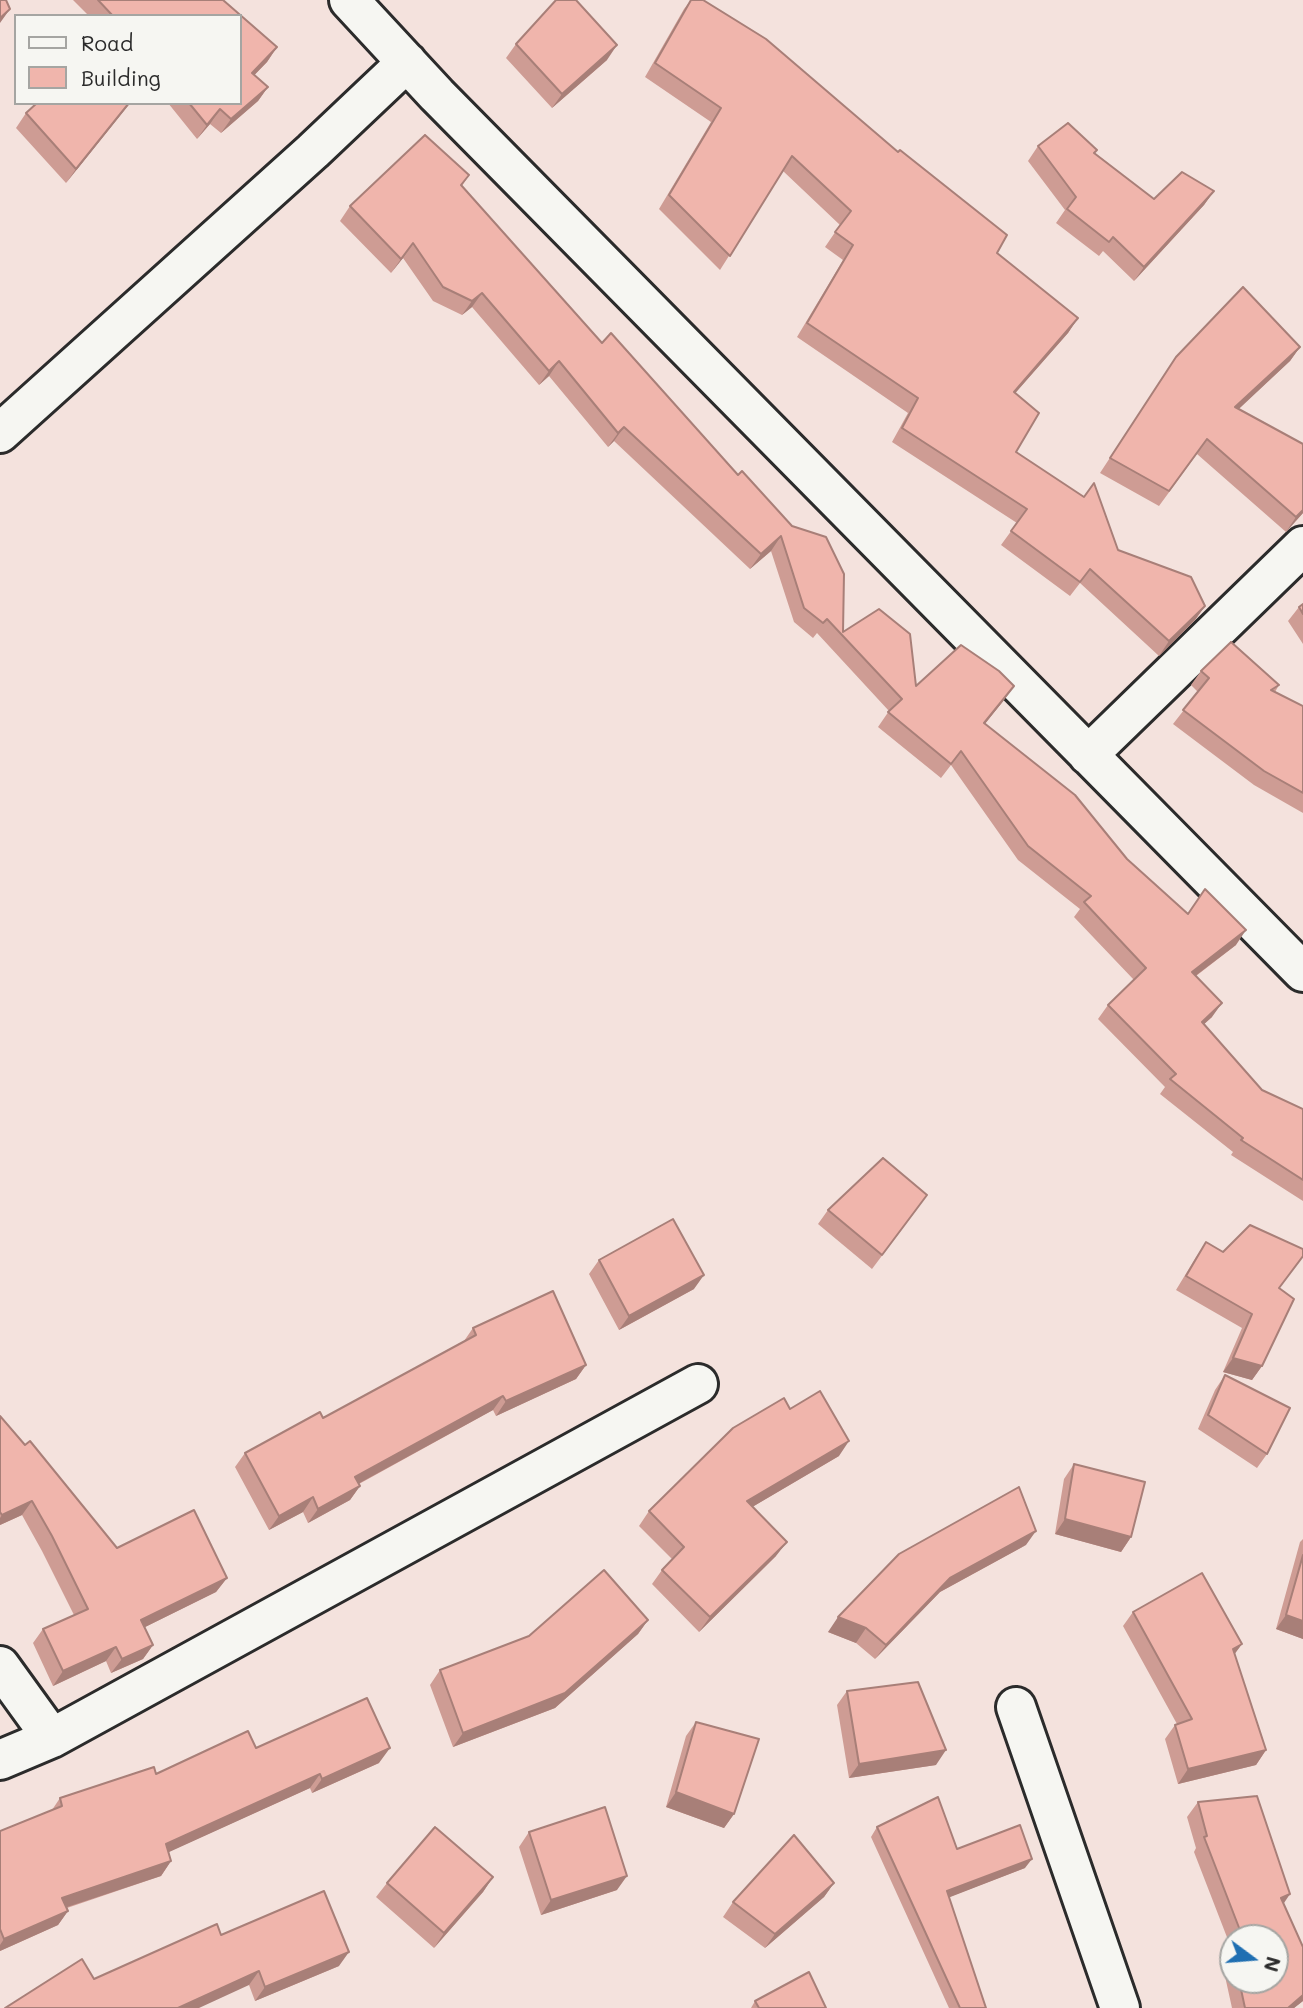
<!DOCTYPE html>
<style>
body{margin:0}
#map{position:relative;width:1303px;height:2008px;overflow:hidden;background:#f4e2dd;font-family:Mali,sans-serif}
canvas{display:block}
.legend{position:absolute;left:14px;top:14px;width:228px;height:91px;box-sizing:border-box;background:#f6f6f2;border:2px solid #a5a5a2;margin:0;padding:9px 12px;list-style:none;font-size:21px;color:#2b2b2b}
.legend li{display:flex;align-items:center;gap:14px;height:35px}
.legend b{width:35px;border:2px solid #a5a5a2}
.north{position:absolute;left:1219px;top:1924px;width:70px;height:70px;box-sizing:border-box;background:#f6f6f2;border:2px solid #a5a5a2;border-radius:50%;rotate:106deg;font-size:19px;font-weight:700;line-height:28px;text-align:center;color:#2b2b2b}
.north::after{content:'';display:block;margin:auto;width:24px;height:32px;background:#1f6fb2;clip-path:polygon(50% 0,100% 100%,50% 72%,0 100%)}
</style>
<div id="map">
<canvas width="1303" height="2008"></canvas>
<ul class="legend">
<li><b style="height:9px;background:#f6f6f2"></b>Road</li>
<li><b style="height:19px;background:#f0b5ac"></b>Building</li>
</ul>
<div class="north">N</div>
</div>
<script>
const c = document.querySelector('canvas').getContext('2d');
c.lineJoin = 'round';
const toPath = rows => new Path2D(rows.map(r => 'M' + r).join(''));
function trace(path, color, width, dash) { c.strokeStyle = color; c.lineWidth = width; c.lineCap = dash ? 'butt' : 'round'; c.setLineDash(dash || []); c.stroke(path); }
function fill(path, color) { c.fillStyle = color; c.fill(path, 'evenodd'); }
const minor = toPath([
 [349,0,437,95,1303,972],
 [0,433,313,151,407,62],
 [1088,755,1303,546],
 [0,1666,52,1738],
 [1016,1707,1120,2008],
 [0,1760,52,1738,698,1384]
]);
trace(minor, '#2b2b2b', 44);
trace(minor, '#f6f6f2', 38);
fill(toPath([
 [73,0,223,0,277,47,267,62,254,75,268,87,258,101,221,133,210,124,197,139,168,103,240,103,240,16,89,16],
 [691,0,703,0,997,253,1078,318,1068,333,1015,393,1016,452,1084,497,1094,483,1118,550,1205,606,1195,620,1159,656,1080,583,1070,596,1001,545,1017,523,892,442,908,413,797,337,843,260,825,247,840,225,783,171,720,270,659,209,711,122,645,77,684,9],
 [516,44,607,60,552,108,506,58],
 [37,103,130,103,66,183,16,128,26,113],
 [1038,146,1095,153,1154,199,1214,191,1204,205,1134,281,1103,251,1099,256,1056,223,1065,210,1028,161],
 [469,175,462,186,602,343,738,475,742,471,843,632,916,686,1004,700,985,724,1127,859,1188,914,1205,889,1236,945,1196,976,1212,1017,1204,1024,1262,1090,1303,1109,1303,1201,1231,1155,1233,1152,1160,1094,1165,1087,1098,1019,1108,1005,1134,980,1074,917,1080,909,1018,860,951,765,941,778,878,727,889,711,817,633,813,638,794,622,771,551,750,569,614,441,608,447,549,376,539,385,472,307,462,315,433,301,403,258,391,273,340,221,350,206],
 [1300,347,1290,361,1238,409,1303,444,1303,513,1286,532,1197,454,1159,506,1100,473,1176,357],
 [1303,604,1303,644,1288,621,1299,607],
 [1201,671,1279,685,1275,692,1303,706,1303,813,1254,785,1173,724,1198,692,1191,685],
 [917,1209,872,1269,818,1224,828,1210],
 [1206,1242,1279,1289,1262,1366,1252,1380,1223,1372,1242,1328,1176,1290,1196,1257],
 [599,1260,694,1289,619,1330,589,1274],
 [473,1328,586,1365,576,1379,496,1416,493,1410,359,1484,360,1486,350,1500,308,1523,303,1512,269,1530,235,1467,245,1453,323,1418,464,1341],
 [1225,1375,1267,1454,1257,1468,1198,1429,1215,1390],
 [790,1409,839,1456,752,1507,776,1556,699,1632,652,1584,662,1570,672,1559,639,1526,649,1511],
 [0,1416,117,1548,227,1578,216,1592,145,1627,153,1645,143,1659,111,1673,106,1661,53,1686,33,1643,43,1629,74,1615,42,1551,22,1515,0,1525],
 [1074,1464,1131,1537,1121,1552,1055,1534,1064,1479],
 [1303,1539,1303,1639,1276,1629,1300,1542],
 [1026,1545,940,1592,875,1659,856,1643,828,1632],
 [1133,1612,1242,1644,1234,1654,1266,1750,1256,1765,1178,1784,1165,1739,1175,1725,1177,1724,1123,1626],
 [648,1620,638,1634,555,1708,453,1747,430,1685,440,1670],
 [847,1691,936,1765,849,1778,837,1705],
 [696,1722,734,1814,724,1828,666,1807,686,1736],
 [256,1748,379,1763,312,1793,310,1788,168,1852,171,1861,161,1876,67,1908,68,1911,58,1925,0,1951,0,1831,52,1810,60,1798],
 [1198,1802,1283,1904,1303,2001,1294,2008,1232,2008,1221,1958,1230,1945,1194,1852,1196,1848,1187,1817],
 [1233,1938,1275,1938,1275,1980,1233,1980],
 [877,1827,1025,1868,949,1897,986,2008,949,2008,871,1837],
 [529,1832,617,1890,541,1915,519,1847],
 [493,1877,483,1892,434,1948,376,1897,387,1883],
 [834,1883,824,1897,765,1948,723,1917,733,1902],
 [221,1935,339,1966,255,2001,249,1985,94,1979],
 [755,2001,826,2008,751,2008]
]), '#ce9c94');
fill(toPath([
 [10,9,0,23,0,18],
 [617,45,607,60,552,108,562,94],
 [277,47,267,62,242,88,252,73],
 [268,87,258,101,221,133,231,119],
 [129,103,130,103,66,183,76,169],
 [220,109,210,124,197,139,207,125],
 [1214,191,1204,205,1134,281,1144,267],
 [413,243,403,258,391,273,401,259],
 [482,293,472,307,462,315,472,301],
 [1078,318,1068,333,1004,406,1014,392],
 [1300,347,1290,361,1225,422,1235,407],
 [559,361,549,376,539,385,549,371],
 [624,427,614,441,608,447,618,433],
 [1303,510,1303,513,1286,532,1296,517],
 [781,536,771,551,750,569,761,554],
 [1205,606,1195,620,1159,656,1169,641],
 [1014,686,1004,700,974,737,984,723],
 [1246,930,1236,945,1182,986,1192,972],
 [1222,1003,1212,1017,1191,1036,1202,1022],
 [704,1275,694,1289,619,1330,629,1316],
 [1233,1358,1262,1366,1252,1380,1223,1372],
 [586,1365,576,1379,496,1416,506,1401],
 [503,1396,493,1410,345,1491,355,1477],
 [849,1441,839,1456,737,1516,747,1501],
 [360,1486,350,1500,308,1523,318,1509],
 [313,1497,303,1512,269,1530,279,1516],
 [32,1501,22,1515,0,1525,0,1518,2,1515],
 [1065,1519,1131,1537,1121,1552,1055,1534],
 [1036,1531,1026,1545,940,1592,875,1659,886,1645,950,1578],
 [787,1542,776,1556,699,1632,710,1617],
 [227,1578,216,1592,131,1634,141,1620],
 [1286,1615,1303,1621,1303,1639,1276,1629],
 [838,1617,866,1628,856,1643,828,1632],
 [648,1620,638,1634,555,1708,453,1747,463,1733],
 [1242,1644,1231,1659,1233,1649],
 [153,1645,143,1659,111,1673,122,1659],
 [116,1647,106,1661,53,1686,63,1671],
 [390,1748,379,1763,312,1793,322,1779],
 [946,1750,936,1765,849,1778,859,1764],
 [1266,1750,1256,1765,1178,1784,1188,1769],
 [320,1774,310,1788,156,1858,166,1844],
 [676,1792,734,1814,724,1828,666,1807],
 [1032,1859,1025,1868,940,1901,947,1891],
 [171,1861,161,1876,52,1912,62,1898],
 [627,1876,617,1890,541,1915,551,1900],
 [493,1877,483,1892,434,1948,444,1933],
 [834,1883,824,1897,765,1948,775,1934],
 [1290,1894,1280,1909,1281,1898],
 [68,1911,58,1925,0,1951,0,1945,4,1939],
 [349,1952,339,1966,255,2001,265,1987],
 [259,1971,249,1985,199,2008,178,2008],
 [1303,1995,1303,2001,1294,2008,1288,2008]
]), '#a87f78');
const building = toPath([
 [0,0,6,0,10,9,0,18,0,0],
 [98,0,223,0,277,47,252,73,268,87,231,119,220,109,207,125,189,103,240,103,240,16,113,16,98,0],
 [556,0,576,0,617,45,562,94,516,44,556,0],
 [691,0,703,0,766,39,898,152,900,150,1007,235,997,253,1078,318,1014,392,1039,413,1016,452,1084,497,1094,483,1118,550,1191,577,1205,606,1169,641,1090,569,1080,582,1011,531,1027,509,902,428,918,398,807,323,853,245,835,232,851,211,792,156,730,256,669,195,721,108,655,63,691,0],
 [37,103,129,103,76,169,26,113,37,103],
 [1068,123,1097,150,1094,153,1154,199,1182,172,1214,191,1144,267,1113,237,1109,242,1067,209,1076,197,1038,146,1068,123],
 [425,135,469,175,461,185,602,343,611,333,738,475,742,471,792,526,826,537,844,574,843,632,879,609,910,634,916,686,961,645,999,671,1014,686,984,723,1075,795,1127,859,1188,914,1205,889,1246,930,1192,972,1222,1003,1202,1022,1262,1090,1303,1109,1303,1180,1241,1140,1243,1138,1170,1079,1176,1074,1108,1005,1146,968,1084,902,1091,896,1028,846,961,751,951,764,888,712,902,699,827,619,823,623,804,608,781,536,761,554,624,427,618,433,559,361,549,371,482,293,472,301,443,287,413,243,401,259,350,206,425,135],
 [1243,287,1300,347,1235,407,1303,444,1303,510,1296,517,1207,439,1169,491,1110,458,1176,357,1243,287],
 [1303,604,1303,614,1299,607,1303,604],
 [1231,642,1279,685,1271,690,1303,706,1303,793,1264,771,1183,710,1209,678,1201,671,1231,642],
 [883,1158,927,1195,882,1255,828,1210,883,1158],
 [673,1219,704,1275,629,1316,599,1260,673,1219],
 [1250,1225,1303,1249,1303,1256,1279,1288,1294,1299,1262,1366,1233,1358,1252,1314,1186,1276,1206,1242,1223,1252,1250,1225],
 [553,1291,586,1365,506,1401,503,1396,355,1477,360,1486,318,1509,313,1497,279,1516,245,1453,320,1412,323,1418,476,1335,473,1328,553,1291],
 [1225,1375,1290,1408,1267,1454,1208,1415,1225,1375],
 [820,1391,849,1441,747,1501,787,1542,710,1617,662,1570,684,1547,649,1511,733,1428,784,1398,790,1409,820,1391],
 [0,1416,25,1445,30,1441,117,1548,194,1510,227,1578,141,1620,153,1645,122,1659,116,1647,63,1671,43,1629,88,1609,52,1536,32,1501,2,1515,0,1512,0,1416],
 [1074,1464,1145,1482,1131,1537,1065,1519,1074,1464],
 [1019,1487,1036,1531,950,1578,886,1645,866,1628,838,1617,899,1554,1019,1487],
 [1303,1555,1303,1621,1286,1615,1303,1555],
 [604,1570,648,1620,565,1693,463,1733,440,1670,529,1636,604,1570],
 [1202,1573,1242,1644,1233,1649,1266,1750,1188,1769,1175,1725,1192,1719,1133,1612,1202,1573],
 [918,1682,946,1750,859,1764,847,1691,918,1682],
 [367,1698,390,1748,322,1779,320,1774,166,1844,171,1861,62,1898,68,1911,4,1939,0,1929,0,1831,62,1806,60,1798,154,1767,156,1774,248,1731,256,1748,367,1698],
 [696,1722,759,1739,734,1814,676,1792,696,1722],
 [1257,1796,1290,1894,1281,1898,1303,1947,1303,1995,1288,2008,1245,2008,1239,1980,1275,1980,1275,1938,1243,1938,1204,1837,1207,1836,1198,1802,1257,1796],
 [938,1797,957,1849,1020,1825,1032,1859,947,1891,986,2008,960,2008,877,1827,938,1797],
 [605,1807,627,1876,551,1900,529,1832,605,1807],
 [435,1827,493,1877,444,1933,387,1883,435,1827],
 [794,1835,834,1883,775,1934,733,1902,794,1835],
 [324,1891,349,1952,265,1987,259,1971,178,2008,5,2008,82,1959,94,1979,217,1924,221,1935,324,1891],
 [809,1972,826,2008,759,2008,755,2001,809,1972]
]);
fill(building, '#f0b5ac');
trace(building, '#a87f78', 2);
</script>
